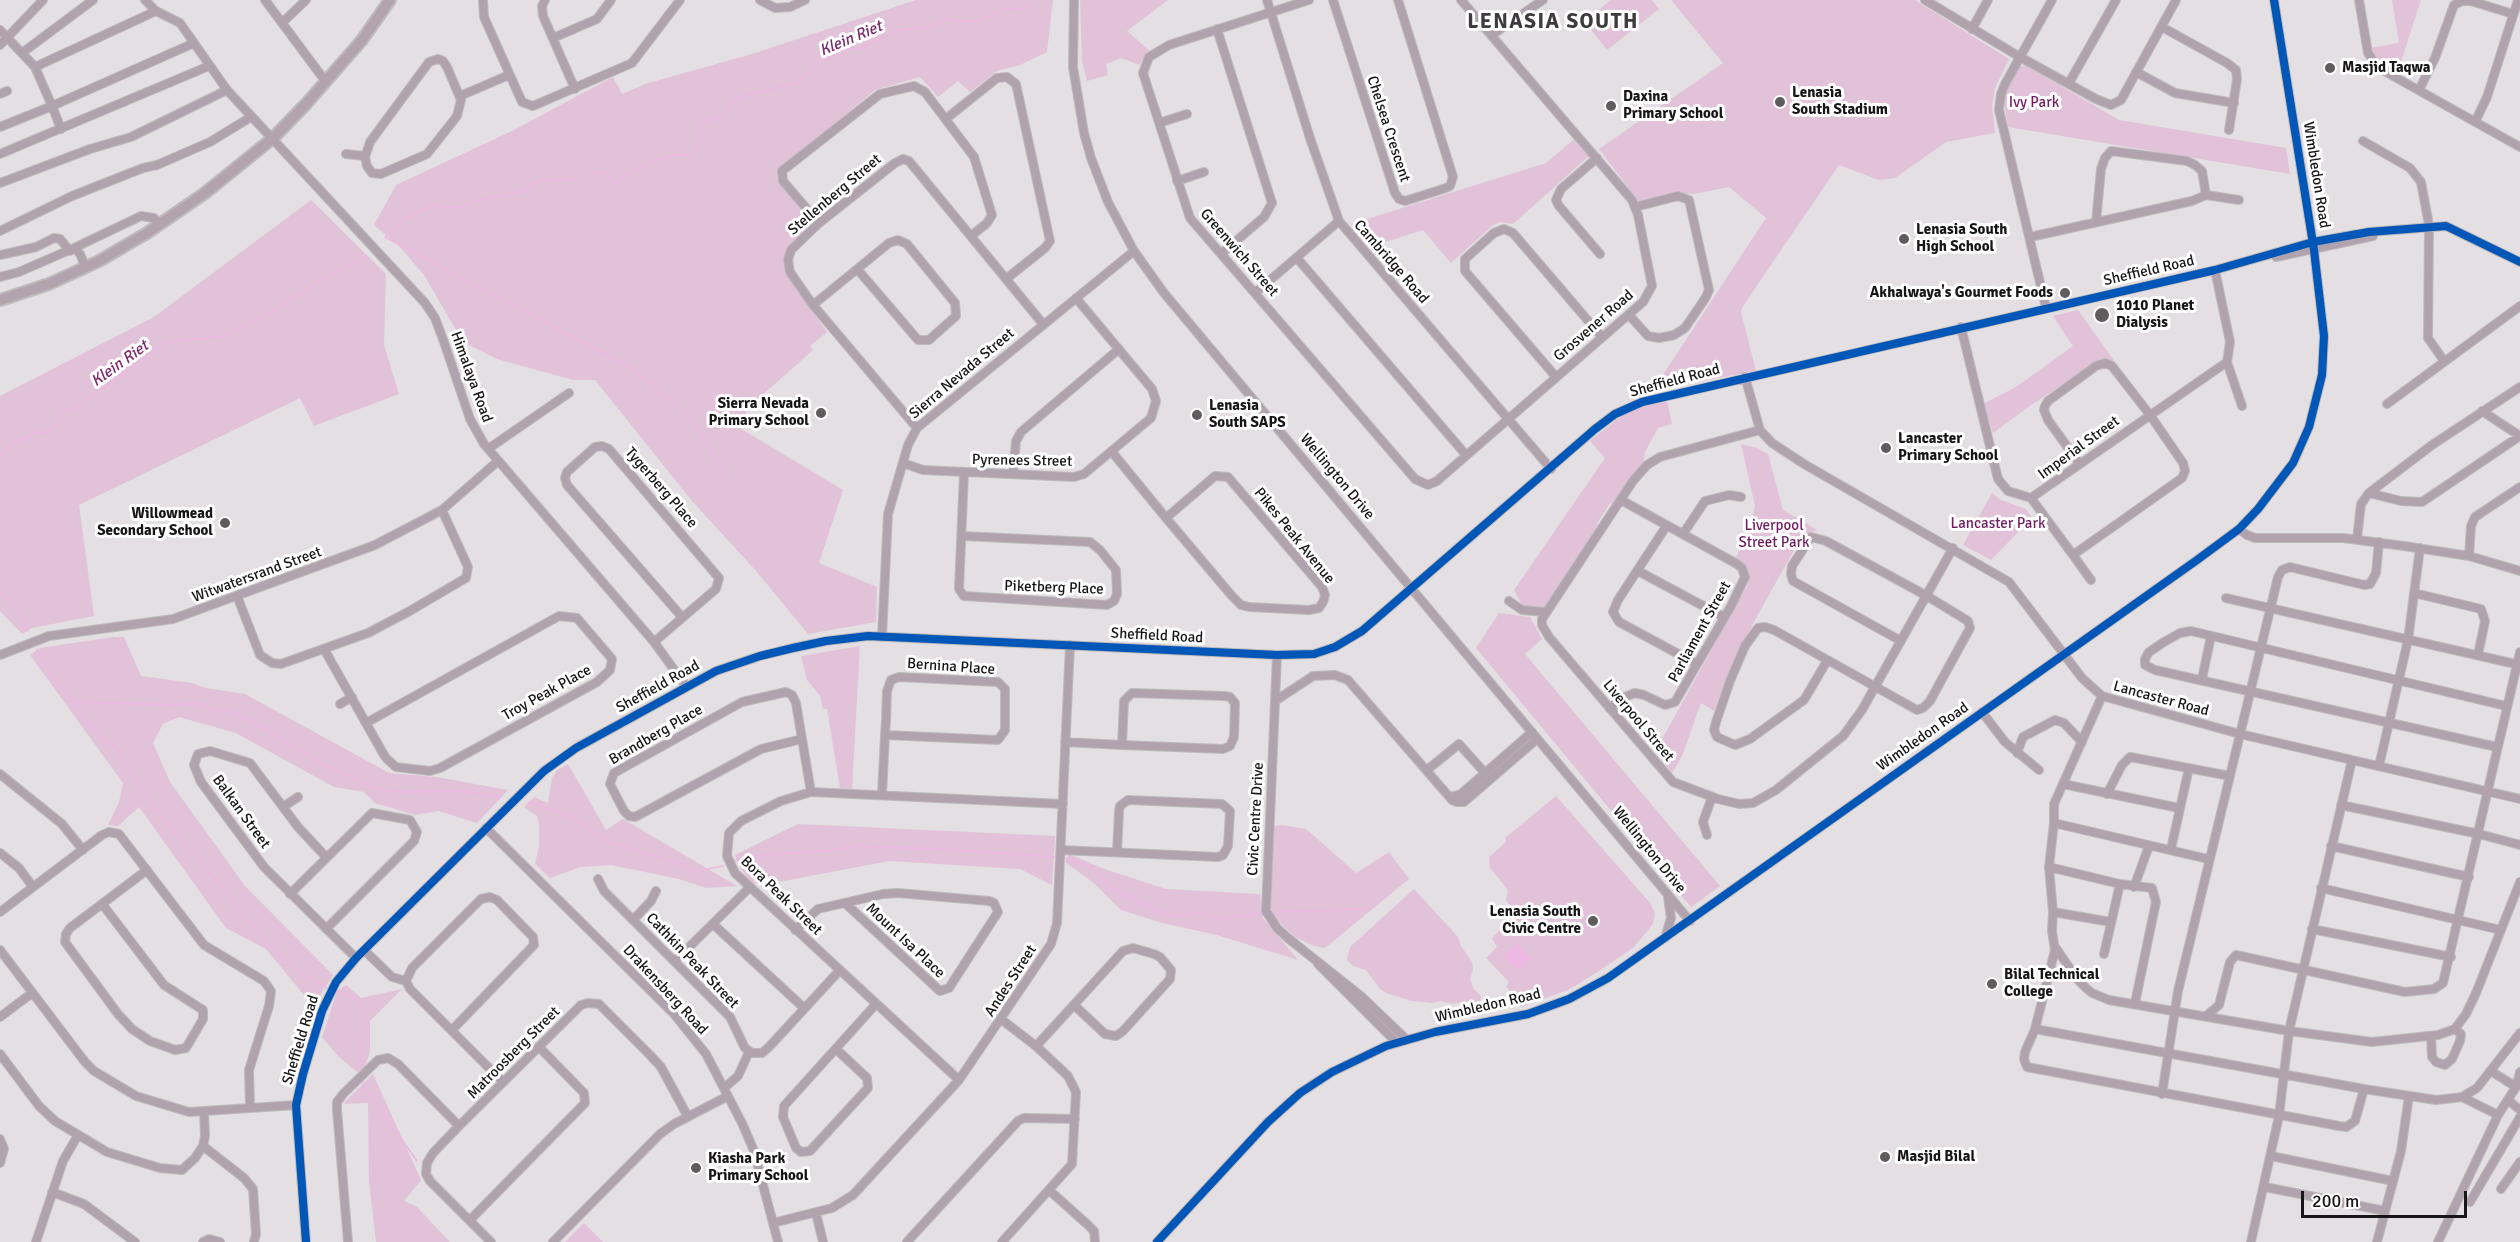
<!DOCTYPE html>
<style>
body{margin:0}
#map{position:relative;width:2520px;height:1242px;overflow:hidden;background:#e4dfe2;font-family:Signika,sans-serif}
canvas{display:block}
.scale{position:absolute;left:2301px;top:1191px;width:166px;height:27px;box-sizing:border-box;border:3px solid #171516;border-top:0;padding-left:8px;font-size:18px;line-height:21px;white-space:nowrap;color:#171516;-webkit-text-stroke:4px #fff;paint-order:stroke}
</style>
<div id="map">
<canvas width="2520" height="1242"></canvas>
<div class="scale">200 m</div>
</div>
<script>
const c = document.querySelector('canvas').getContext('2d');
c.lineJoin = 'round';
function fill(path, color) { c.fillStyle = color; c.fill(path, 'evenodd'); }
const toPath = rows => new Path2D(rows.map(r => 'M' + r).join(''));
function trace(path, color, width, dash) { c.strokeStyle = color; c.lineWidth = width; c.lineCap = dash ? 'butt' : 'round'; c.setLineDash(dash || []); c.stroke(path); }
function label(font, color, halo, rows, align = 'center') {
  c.font = font + ' Signika,sans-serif'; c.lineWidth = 6; c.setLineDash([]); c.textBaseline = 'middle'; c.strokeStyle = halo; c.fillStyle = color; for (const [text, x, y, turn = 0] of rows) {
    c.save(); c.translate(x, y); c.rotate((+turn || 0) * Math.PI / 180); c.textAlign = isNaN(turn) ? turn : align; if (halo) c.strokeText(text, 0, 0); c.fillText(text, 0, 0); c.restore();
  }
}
fill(toPath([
 [916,0,1053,0,1047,52,1020,65,997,71,970,92,958,81,938,97,920,77,875,90,781,169,779,180,812,224,786,252,786,274,827,332,810,346,813,350,750,406,738,427,843,490,819,563,877,587,876,622,808,634,757,572,692,501,595,380,573,380,497,359,463,342,424,275,399,246,374,225,396,185,512,131,613,77,622,94,645,84,752,54],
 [1080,0,1168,0,1127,31,1149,50,1139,65,1121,58,1106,64,1108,75,1087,81,1082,61],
 [1611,0,1652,0,1659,9,1607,50,1584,21],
 [1671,0,1915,0,2009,59,1995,88,1992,105,1995,133,1946,142,1895,178,1879,180,1839,165,1743,306,1741,312,1756,371,1653,390,1766,218,1729,187,1694,194,1675,193,1639,202,1599,149,1723,63],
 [2392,0,2421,0,2397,74,2380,65,2370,48,2399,43],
 [2025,65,2119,120,2286,148,2290,174,2008,127,2004,103,2006,91,2019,67],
 [1573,140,1589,156,1513,224,1500,222,1492,226,1451,263,1423,230,1370,247,1351,224,1546,163],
 [311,200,386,274,384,345,399,394,314,426,300,398,79,505,94,616,32,628,22,634,0,611,0,396,154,317],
 [2078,310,2115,362,2100,361,2031,405,1993,433,1983,404,2016,387,2073,346,2053,316],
 [1667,401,1672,424,1658,428,1645,452,1643,464,1614,505,1610,503,1597,524,1600,527,1545,607,1541,608,1523,607,1514,590,1605,458,1590,441,1625,413,1642,406],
 [1741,444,1757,448,1768,454,1783,510,1817,530,1805,535,1798,543,1756,618,1728,673,1714,711,1701,703,1682,756,1672,773,1655,752,1748,584,1749,574,1746,569,1735,559,1749,533,1755,506],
 [1992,493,2001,500,2026,509,2032,518,1991,560,1963,545],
 [1499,613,1530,617,1542,639,1525,654,1720,886,1691,907,1476,648],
 [113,637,124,637,141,676,192,683,206,688,245,694,389,773,437,777,508,790,477,823,439,811,415,815,375,803,364,792,334,787,236,733,179,717,163,724,153,743,170,782,245,886,333,975,313,1006,266,949,226,928,139,807,118,826,108,825,119,802,123,783,30,655,40,648],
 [860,646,852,789,840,788,827,709,823,709,820,696,807,680,801,656],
 [568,764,606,830,623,819,737,886,706,888,679,879,611,865,581,867,550,878,535,864,539,846,539,826,537,816,524,807,534,797,548,803,552,778,557,770],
 [1556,796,1651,904,1655,914,1653,924,1634,947,1596,973,1570,989,1522,1007,1506,986,1509,982,1486,958,1497,947,1492,938,1517,914,1506,900,1508,890,1490,868,1489,857,1506,842,1505,838],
 [798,824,1055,836,1052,885,1020,869,889,861,784,881,752,884,740,868,735,855],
 [1282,825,1306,829,1356,873,1389,852,1409,879,1325,948,1314,946,1295,937,1276,919,1270,906,1274,826],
 [1069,854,1107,870,1166,889,1260,894,1263,918,1298,960,1217,935,1162,923,1121,910,1095,884,1065,862],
 [1414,889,1458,937,1461,946,1472,962,1473,969,1470,980,1474,989,1481,996,1479,1010,1474,1010,1470,1004,1462,1002,1453,1004,1440,1001,1433,1003,1412,1001,1386,993,1380,989,1366,970,1353,966,1347,960,1350,947],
 [346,985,361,998,402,989,370,1021,370,1051,365,1068,360,1072,357,1072,338,1056,322,1037,337,991],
 [373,1074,421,1180,404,1201,416,1206,450,1242,376,1242,369,1181,368,1103,343,1104],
 [584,1223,603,1242,565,1242]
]), '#e1c2d9');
fill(toPath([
 [1517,943,1531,959,1517,970,1504,955]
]), '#edb8e1');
trace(toPath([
 [595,174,600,171,615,182,645,165,667,157,677,154,688,156,702,140,703,135,699,125,722,115,727,106,734,102,739,97,795,83,823,60,845,49,861,48,884,37,889,36,898,30,932,27,938,22,950,18,957,22,978,21,1007,8,1015,10,1030,5],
 [572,179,541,180,521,192,482,199,464,206,450,208,433,205,404,219,385,237,630,367,667,397,697,427,727,478],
 [0,457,12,443,25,439,38,431,43,434,49,431,59,422,59,412,76,408,167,342,225,336,272,312,313,285,365,257],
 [0,590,19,611,28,631],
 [37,649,50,675,75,702,177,705,195,703,212,709,231,711,260,726,325,765,378,789,404,792,462,791,501,797],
 [75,702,88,722,104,740,116,747,161,815,276,952,302,973,327,988],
 [529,802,571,816,604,840,683,865,693,872,723,866],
 [1066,858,1089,865,1112,888,1164,914,1173,916,1200,913,1222,919,1264,913],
 [734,861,761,855,835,850,861,844,870,847,944,849,1055,857],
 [1272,912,1367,909],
 [337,991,353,998,364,1010,360,1072],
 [362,1080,364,1086,417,1161]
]), '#edb8e1', 1.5);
const minor = toPath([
 [145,0,156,11,180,23,227,90,425,303,435,318,444,342,470,419,484,444,654,642,686,686],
 [265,0,326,82],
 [483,0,484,17,522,102,533,106,632,63,680,0],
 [545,0,542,6,543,16,575,89],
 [760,0,775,8,790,7,805,0],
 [1074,0,1073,67,1084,133,1091,158,1108,202,1134,251,1164,293,1690,921],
 [1267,0,1310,138,1339,221,1551,469],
 [1309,0,1169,45,1149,57,1143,73,1190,218,1415,479,1428,485,1437,481,1643,302,1652,286,1638,215,1632,200,1461,0],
 [1333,0,1395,193,1399,199,1405,201,1446,188,1450,186,1453,177,1398,0],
 [1925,0,2020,57,2096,99,2111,105,2121,100,2176,0],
 [2359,0,2368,53,2377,67,2520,147],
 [282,23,306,0],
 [2162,27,2227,63,2236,70,2237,79,2229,130],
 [1217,29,1272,203,1264,217,1221,254],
 [1972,29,1988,0],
 [0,30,35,67,156,11],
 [1492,35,1543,0],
 [553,38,597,19,611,0],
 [0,45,43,0],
 [22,53,93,0],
 [438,59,443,61,447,67,461,100,457,116,427,154,381,174,372,173,367,166,365,157,370,142,429,62,438,59],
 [35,67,52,106,194,43],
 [2136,72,2175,93,2234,103],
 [2069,83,2116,0],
 [2419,90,2435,58,2454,5,2462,1,2471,1,2513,14],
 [0,94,7,91],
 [460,96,509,75],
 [947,118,997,78,1007,77,1016,84,1050,241,1045,248,1006,279],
 [2475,122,2487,97,2518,0],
 [1159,123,1187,114],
 [0,127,52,106,61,129],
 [2363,141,2410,168,2421,182,2429,225,2428,338,2444,361],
 [0,154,209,66],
 [346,154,365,156],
 [1597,158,1561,189,1556,200,1559,206,1600,254],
 [1177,181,1204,172],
 [0,183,90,149,131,137,227,90],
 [2206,195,2239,200],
 [819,223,783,181,782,171,880,94,914,86,925,92,974,157,992,215,987,223,971,236],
 [0,231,72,196,143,168,157,165,210,142,251,117],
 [2030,237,2192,201,2206,195,2202,171,2195,165,2187,161,2111,151,2105,158,2101,169,2096,222],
 [74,248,141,216,154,218,160,224],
 [0,255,36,247,54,238,60,239,70,251],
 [2276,257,2373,236],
 [1297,258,1466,455],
 [0,277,19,272,74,248,80,254,86,268],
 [1255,293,1339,221],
 [813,305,889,243,898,240,907,244,955,303,956,316,929,340,918,340,858,270],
 [2046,308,1999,110,2001,94,2005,84,2052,0],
 [1629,315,1648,336,1659,338,1674,335,1685,328,1706,297,1709,290,1689,200,1678,196,1635,207],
 [1961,327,1998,479,2008,491,2031,498,2227,362,2230,342,2215,270],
 [2227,362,2242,406],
 [1556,377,1465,271,1465,259,1494,233,1504,229,1513,233,1602,337],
 [1745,377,1760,430,1772,443,1804,464,2009,582,2082,678,2102,696,2240,734,2520,799],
 [2387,404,2520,306],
 [2482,411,2520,436],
 [917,428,813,305,790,272,788,260,791,250,819,223,895,163,903,159,909,161,1043,324],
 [1760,430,1660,457,1647,465,1633,481,1542,619,1542,625,1549,637,1673,782,1718,799,1739,804,1753,803,1776,790,1843,736,1862,710,1953,548],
 [488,449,569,393],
 [1112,452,1166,518,1232,596,1241,605,1249,607,1309,610,1319,608,1323,602,1325,595,1322,587,1228,477,1215,476,1166,518],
 [903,463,923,470,1074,477,1084,474,1151,418,1156,401,1152,389,1076,298],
 [1013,474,1016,441,1021,432,1119,349],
 [2369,493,2401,501,2422,502,2520,436],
 [2031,498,2073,555,2182,478,2185,471,2183,463,2150,415,2112,366,2105,363,2096,366,2048,401,2045,406,2044,410,2048,420,2079,463],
 [1667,525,1618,600,1613,612,1619,622,1697,664],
 [2239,529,2247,535,2255,538,2343,538,2404,546,2469,556,2520,571],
 [1683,534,1705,501,1729,495,1741,497],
 [962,536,1090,542,1100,550,1116,570,1117,594,1114,601,1107,605,964,596,959,589,964,473],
 [2357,539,2361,504,2369,493,2432,445,2520,387],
 [2073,555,2091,580],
 [2469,556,2471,526,2475,517,2520,487],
 [1638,571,1724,617],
 [2414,593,2481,609,2485,621,2478,655],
 [237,596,260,655,272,663,281,664,368,633,408,612,466,578,468,567,442,510],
 [2226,598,2520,665],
 [1509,601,1522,610,1545,612],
 [882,637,888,514,908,445,917,428,1134,251],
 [654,642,716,589,719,578,609,449,602,446,595,447,567,472,565,478,567,485,682,617],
 [324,649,384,755,387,759,396,767,430,771,440,768,597,682,610,670,612,659,577,618,559,616,366,723],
 [0,655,49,636,173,619,375,545,442,510,498,461],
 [1277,655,1266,911,1277,928,1289,939,1362,997,1406,1039],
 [1827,661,1804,700,1750,739,1735,745,1717,737,1714,730,1716,722,1730,681,1745,646,1758,628,1765,627,1774,630,1917,710,1923,708,1930,701,1970,628,1968,621,1927,596,1826,541,1811,537,1792,566,1791,574,1793,581,1901,641],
 [2202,679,2211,636],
 [2102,696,2054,804,2054,823,2049,867,2053,912,2052,931,2055,950,2035,1029,2025,1052,2024,1059,2027,1067,2339,1126,2346,1127,2355,1121,2364,1089],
 [1275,701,1313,676,1335,675,1348,680,1452,800,1457,802,1464,802,1537,739],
 [340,704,352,697],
 [1610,709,1620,699,1635,693,1644,695,1665,705,1675,702,1731,606,1745,577,1742,568,1737,564,1621,500],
 [1982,712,2005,742,2039,770],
 [802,739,761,749,635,817,629,816,624,811,610,784,614,773,742,702,786,692,792,695,796,703,802,739,811,792],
 [1065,742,1122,745,1223,749,1230,746,1234,737,1235,703,1230,697,1224,696,1132,693,1124,701,1122,745],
 [2497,747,2155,670,2145,665,2145,659,2149,652,2164,642,2180,633,2191,631,2506,706],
 [2017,753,2023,737,2055,720,2064,723,2082,742],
 [2379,766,2408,640,2420,548],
 [1427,770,1459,744,1485,773],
 [0,774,62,824,83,850],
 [2063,784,2179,808],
 [2107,794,2122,765,2130,757,2230,776],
 [882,795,885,735,886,720,887,691,891,680,899,677,998,682,1005,689,1005,730,998,740,885,735],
 [1450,797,1461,794,1532,732],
 [2341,805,2479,834,2520,845],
 [283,807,298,797],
 [2054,823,2208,859],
 [486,828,674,1014,706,1054,742,1123,754,1151,778,1242],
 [1707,835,1703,822,1712,797],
 [2331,846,2469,877],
 [2171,849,2189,768],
 [1061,850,1218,857,1223,855,1228,846,1230,811,1222,804,1128,800,1120,806,1119,811,1117,852],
 [0,853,19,868,33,887],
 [326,857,298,827,250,763,210,751,198,754,194,765,201,782,264,867,356,958],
 [2049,867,2120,884,2152,888,2156,902,2135,1003],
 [598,879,604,891,730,1017,745,1048,752,1053,762,1053,769,1047,840,970],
 [2134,887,2149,846],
 [2321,888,2501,930],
 [290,894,372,813,410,820,417,832,414,841,326,929],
 [103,905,164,985,203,1010,203,1019,186,1048,175,1050,164,1046,150,1041,132,1029,118,1014,65,942,66,934,70,928,147,870],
 [0,912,102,835,109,832,119,834,204,945,264,981,271,991,269,1006,249,1070,250,1108],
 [2053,912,2111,922],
 [633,920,651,901,656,891],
 [713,924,804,1008],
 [2312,929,2451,957],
 [795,930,818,909,883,894,898,893,989,901,994,903,998,912,949,988,940,991,845,903],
 [1665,938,1671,918,1668,897],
 [2056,948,2077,979,2086,988,2092,993,2109,1000,2289,1031,2372,1042,2438,1035,2455,1029,2466,1014,2476,993,2520,882],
 [0,950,85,1062,94,1071,136,1096,189,1112,296,1105],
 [364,950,392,977,406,981],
 [2104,954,2120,884],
 [675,961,750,887],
 [1318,964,1396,1042],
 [2206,1016,2219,1005,2230,962,2236,955,2405,992,2434,989,2443,983,2520,652],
 [0,1017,32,993],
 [1002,1020,1036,1046,1068,1076,1076,1092,1072,1164,1002,1242],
 [2035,1029,2364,1089,2436,1100,2462,1097,2477,1088,2520,1033],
 [452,1030,534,945,533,937,497,900,490,897,481,899,412,968,406,981,410,989,503,1082],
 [2431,1036,2432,1057,2436,1062,2445,1065,2452,1059,2460,1041,2461,1034,2455,1029],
 [1036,1046,1050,1031,1123,951,1133,948,1154,954,1160,957,1171,970,1170,979,1123,1031,1116,1036,1105,1034,1074,1005],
 [836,1049,867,1078,868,1088,810,1151,801,1152,796,1148,783,1117,784,1106,876,1004],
 [0,1054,39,1106,55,1121,107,1152,160,1168,182,1170,195,1158,203,1146,205,1136,204,1112],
 [2491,1071,2516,1087],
 [959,1080,735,873,727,856,729,833,741,821,781,801,811,792,1063,804],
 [724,1088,738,1076,749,1052],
 [2162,1094,2178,991,2278,577,2282,570,2290,567,2364,585,2370,584,2376,573,2379,542],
 [2462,1097,2498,1115],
 [2508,1100,2520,1110],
 [0,1139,4,1149,0,1163],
 [203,1146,244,1178,253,1189,256,1234,254,1242],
 [2271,1156,2393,1181],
 [2265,1187,2385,1211],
 [2501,1189,2520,1162],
 [1049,1190,1088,1225,1094,1231,1095,1242],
 [52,1192,84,1204,135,1242],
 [2470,1202,2520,1117],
 [816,1213,823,1242],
 [470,1220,585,1103,584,1093,539,1047],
 [773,1223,832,1208,853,1195,959,1080,1051,944,1057,923,1070,645],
 [36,1242,63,1161,78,1135],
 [203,1242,209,1239,220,1242],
 [306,1242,296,1105,303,1074,322,1011,336,982,356,958,544,771,576,748,716,671,760,656,793,648,826,641,868,636,1277,655,1314,654,1335,647,1362,631,1595,429,1615,414,1642,402,2215,270,2313,242,2369,232,2446,226,2520,262],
 [348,1242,337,1110,337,1102,343,1094,378,1060,388,1058,398,1064,459,1126],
 [491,1242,430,1181,426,1174,427,1163,433,1153,459,1126,581,1005,588,1003,599,1004,650,1055,661,1067,688,1117],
 [553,1242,660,1134,674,1124,728,1096],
 [907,1242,1018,1121,1024,1118,1075,1119],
 [1157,1242,1268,1122,1300,1093,1332,1072,1386,1046,1435,1032,1528,1014,1569,999,1608,978,2197,560,2239,529,2258,509,2293,463,2309,427,2322,375,2324,336,2314,250,2274,0],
 [2251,1242,2279,1116,2289,1031,2352,760],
 [2377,1242,2401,1151,2409,1096],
 [2438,1242,2498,1115,2516,1087,2520,1072]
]);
const major = toPath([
 [0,300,49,284,99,261,147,233,205,193,273,138,306,104,362,40,390,0]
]);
trace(minor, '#bebbbd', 10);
trace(major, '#bebbbd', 14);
trace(minor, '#b1a3ae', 8);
trace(major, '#b2a3af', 10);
trace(toPath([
 [306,1242,296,1105,303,1074,322,1011,336,982,356,958,544,771,576,748,716,671,760,656,793,648,826,641,868,636,1277,655,1314,654,1335,647,1362,631,1595,429,1615,414,1642,402,2215,270,2313,242,2369,232,2446,226,2520,262],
 [1157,1242,1268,1122,1300,1093,1332,1072,1386,1046,1435,1032,1528,1014,1569,999,1608,978,2197,560,2239,529,2258,509,2293,463,2309,427,2322,375,2324,336,2314,250,2274,0]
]), '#0057b8', 8);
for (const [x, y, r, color] of [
 [2330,68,6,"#5f5c5d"],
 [1780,102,6,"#5f5c5d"],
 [1611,106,6,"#5f5c5d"],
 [1904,239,6,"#5f5c5d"],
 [2065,293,6,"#5f5c5d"],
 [2102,315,8,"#5f5c5d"],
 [821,413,6,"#5f5c5d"],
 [1197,415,6,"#5f5c5d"],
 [1886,448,6,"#5f5c5d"],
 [225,523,6,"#5f5c5d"],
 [1593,921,6,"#5f5c5d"],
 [1992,984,6,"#5f5c5d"],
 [1885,1157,6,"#5f5c5d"],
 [696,1168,6,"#5f5c5d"]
]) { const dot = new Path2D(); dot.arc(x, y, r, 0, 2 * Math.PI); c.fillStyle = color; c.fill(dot); trace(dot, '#fff', 2); }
label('bold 15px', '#171516', '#fff', [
 ["Masjid Taqwa",2342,68],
 ["Lenasia",1792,93],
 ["South Stadium",1792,110],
 ["Daxina",1623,97],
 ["Primary School",1623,114],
 ["Lenasia South",1916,230],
 ["High School",1916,247],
 ["Akhalwaya's Gourmet Foods",2053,293,"right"],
 ["1010 Planet",2116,306],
 ["Dialysis",2116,323],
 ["Sierra Nevada",809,404,"right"],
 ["Primary School",809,421,"right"],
 ["Lenasia",1209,406],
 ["South SAPS",1209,423],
 ["Lancaster",1898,439],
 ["Primary School",1898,456],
 ["Willowmead",213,514,"right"],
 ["Secondary School",213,531,"right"],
 ["Lenasia South",1581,912,"right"],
 ["Civic Centre",1581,929,"right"],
 ["Bilal Technical",2004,975],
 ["College",2004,992],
 ["Masjid Bilal",1897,1157],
 ["Kiasha Park",708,1159],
 ["Primary School",708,1176]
], 'left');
label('15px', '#701c63', '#fff', [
 ["Ivy Park",2034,103],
 ["Lancaster Park",1998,524],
 ["Liverpool",1774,526],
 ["Street Park",1774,543]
]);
label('15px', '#171516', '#fff', [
 ["Chelsea Crescent",1388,129,72],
 ["Wimbledon Road",2316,175,81],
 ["Stellenberg Street",835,195,-40],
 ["Greenwich Street",1239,253,49],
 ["Cambridge Road",1391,262,49],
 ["Sheffield Road",2149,271,-13],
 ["Grosvener Road",1594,326,-41],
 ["Sierra Nevada Street",962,374,-40],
 ["Himalaya Road",471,377,70],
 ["Sheffield Road",1675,381,-15],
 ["Imperial Street",2079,448,-36],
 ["Pyrenees Street",1022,461,1],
 ["Wellington Drive",1337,477,50],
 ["Tygerberg Place",661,488,49],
 ["Pikes Peak Avenue",1294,536,51],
 ["Witwatersrand Street",257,575,-20],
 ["Piketberg Place",1054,588,2],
 ["Parliament Street",1700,632,-61],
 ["Sheffield Road",1157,636,3],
 ["Bernina Place",951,667,4],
 ["Sheffield Road",658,687,-29],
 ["Troy Peak Place",547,693,-29],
 ["Lancaster Road",2161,699,15],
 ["Liverpool Street",1638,721,50],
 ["Brandberg Place",656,735,-30],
 ["Wimbledon Road",1923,737,-35],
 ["Balkan Street",241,812,54],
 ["Civic Centre Drive",1256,819,-87],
 ["Wellington Drive",1649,850,51],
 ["Bora Peak Street",781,896,44],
 ["Mount Isa Place",905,941,43],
 ["Cathkin Peak Street",692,961,46],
 ["Andes Street",1011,981,-57],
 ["Drakensberg Road",665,990,47],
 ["Wimbledon Road",1488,1006,-13],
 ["Sheffield Road",301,1040,-73],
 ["Matroosberg Street",514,1053,-45]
]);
label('italic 16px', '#7c296e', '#fff', [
 ["Klein Riet",851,39,-23],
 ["Klein Riet",120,364,-36]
]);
c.letterSpacing = '1.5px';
label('bold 21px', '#3f3a3e', '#fff', [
 ["LENASIA SOUTH",1553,22]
]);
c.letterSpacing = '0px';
</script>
